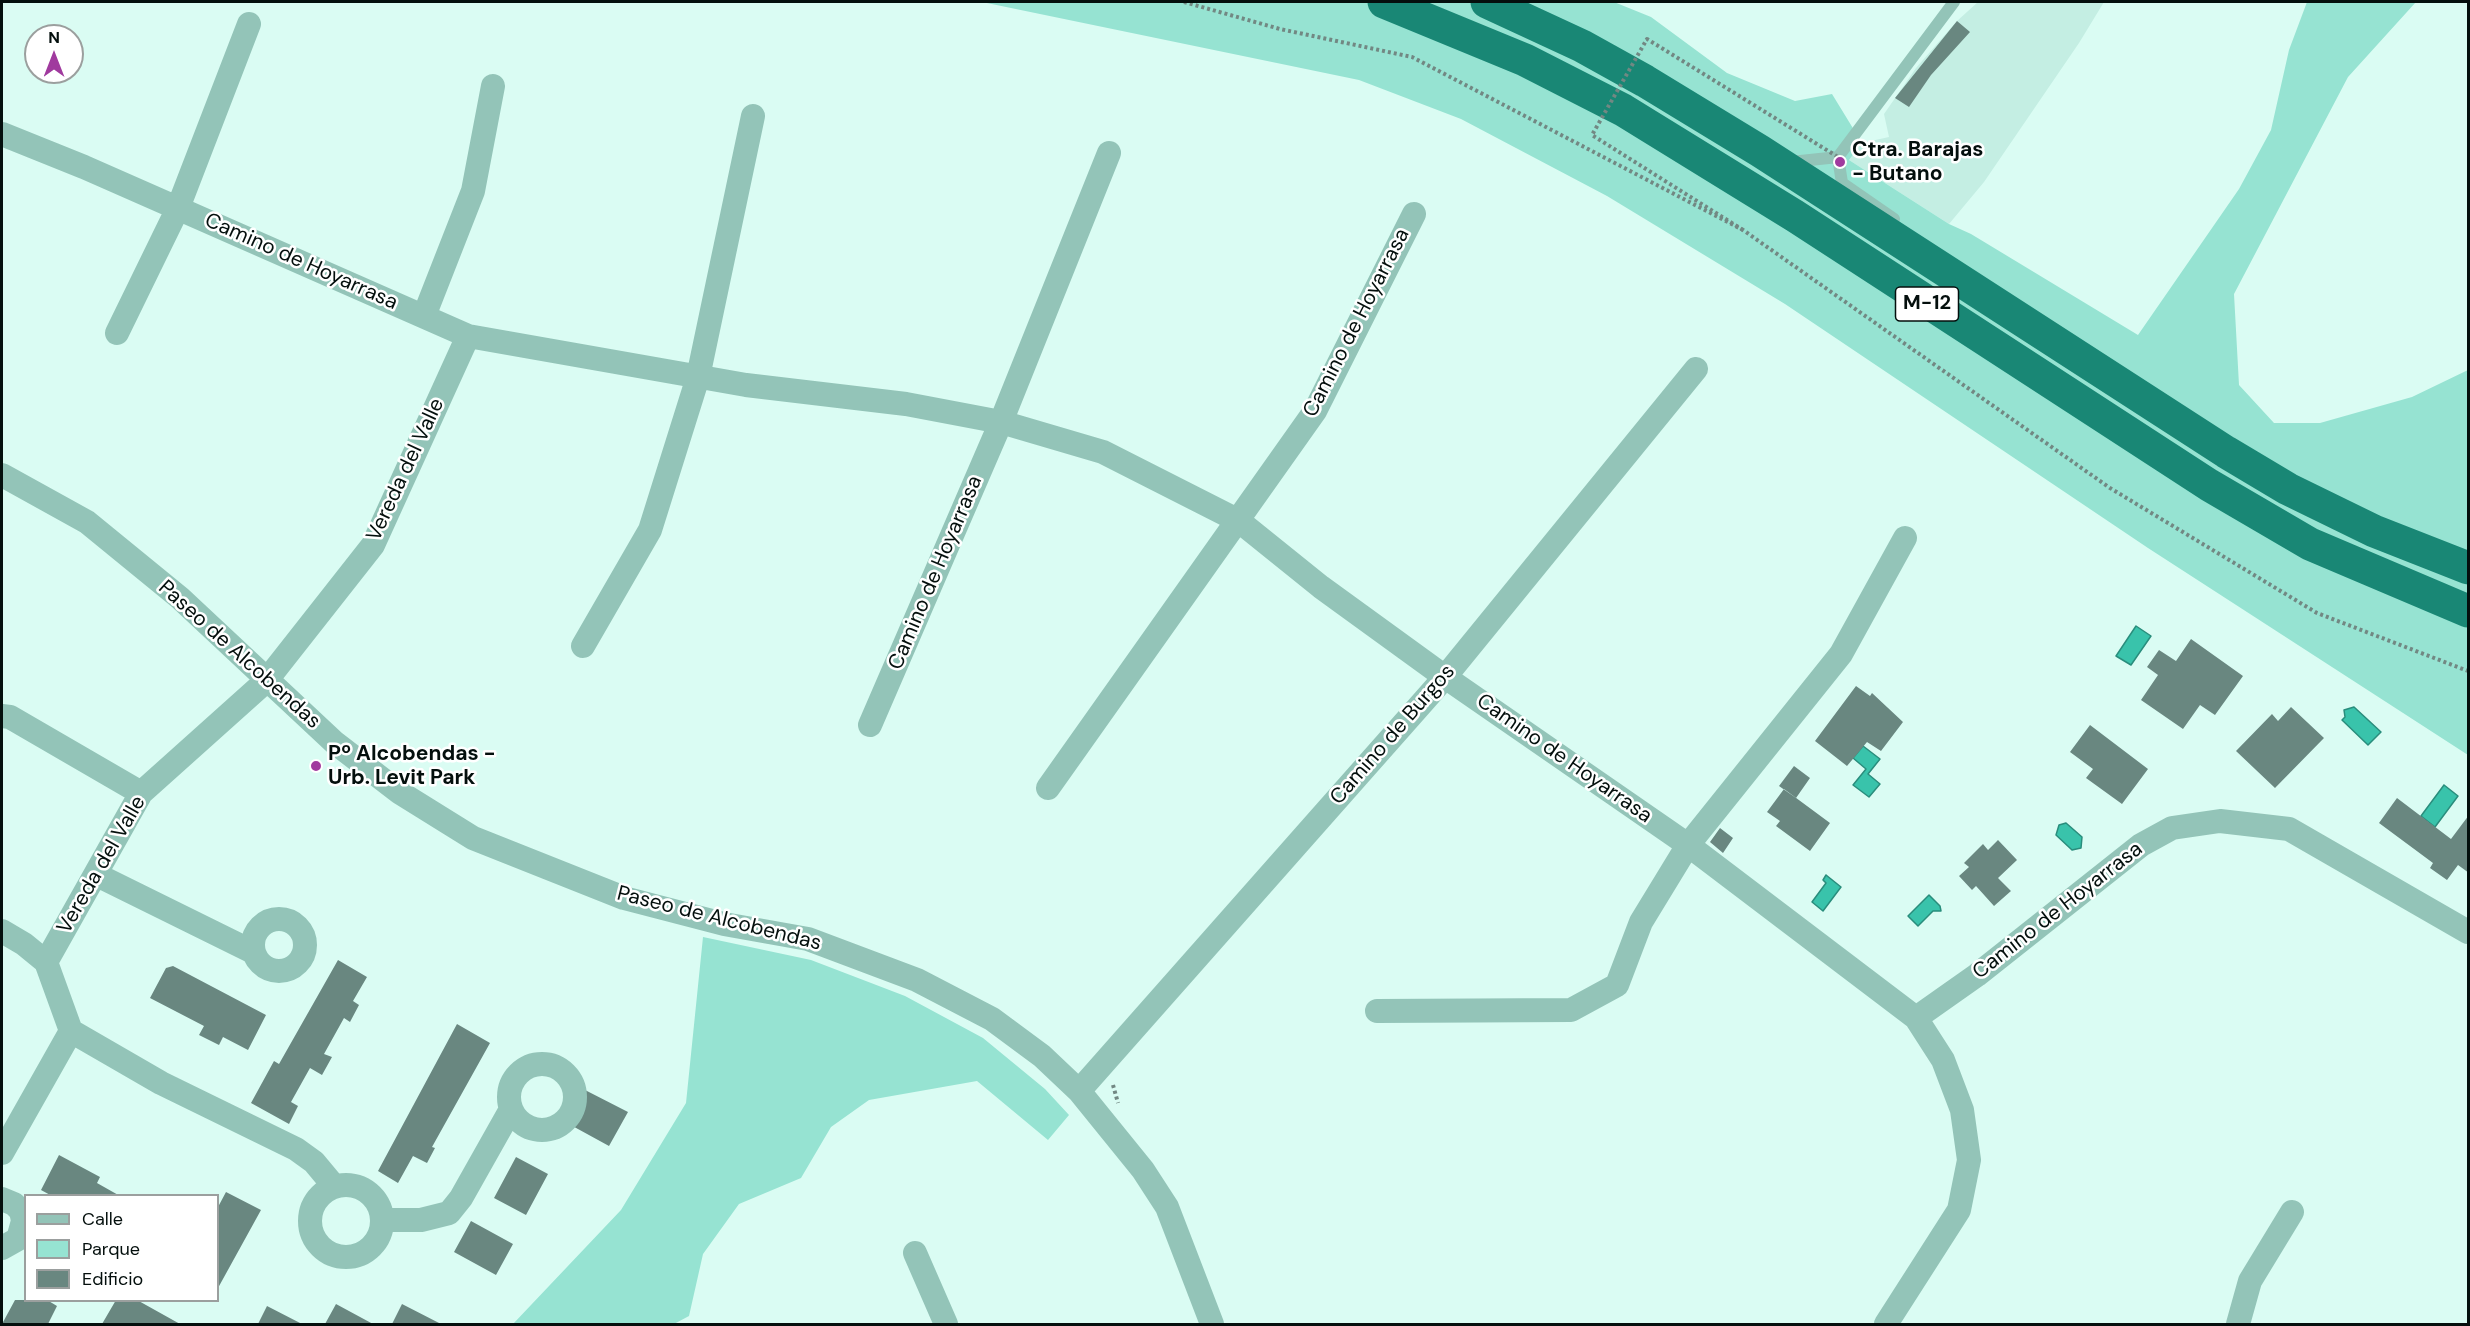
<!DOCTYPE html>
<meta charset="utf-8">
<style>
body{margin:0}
#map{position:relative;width:2470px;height:1326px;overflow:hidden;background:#dafcf3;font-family:"DM Sans",sans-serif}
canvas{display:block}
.frame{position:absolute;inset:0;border:3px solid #040f0d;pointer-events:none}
.legend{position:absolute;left:24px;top:1194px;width:195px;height:108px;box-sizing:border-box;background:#fff;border:2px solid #9b9f9e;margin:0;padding:8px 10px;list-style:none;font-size:18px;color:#040f0d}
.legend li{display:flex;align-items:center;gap:12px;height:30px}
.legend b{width:30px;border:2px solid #9b9f9e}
.north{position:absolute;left:24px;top:24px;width:60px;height:60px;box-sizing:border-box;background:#fff;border:2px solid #9b9f9e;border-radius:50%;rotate:0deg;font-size:16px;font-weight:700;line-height:24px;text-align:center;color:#040f0d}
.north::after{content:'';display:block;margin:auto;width:21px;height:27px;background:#a03a9e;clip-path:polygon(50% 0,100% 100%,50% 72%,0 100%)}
</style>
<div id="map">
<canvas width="2470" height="1326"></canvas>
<div class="frame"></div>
<ul class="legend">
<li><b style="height:8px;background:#93c4b8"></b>Calle</li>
<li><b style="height:16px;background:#96e3d2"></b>Parque</li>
<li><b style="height:16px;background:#698780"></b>Edificio</li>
</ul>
<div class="north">N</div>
</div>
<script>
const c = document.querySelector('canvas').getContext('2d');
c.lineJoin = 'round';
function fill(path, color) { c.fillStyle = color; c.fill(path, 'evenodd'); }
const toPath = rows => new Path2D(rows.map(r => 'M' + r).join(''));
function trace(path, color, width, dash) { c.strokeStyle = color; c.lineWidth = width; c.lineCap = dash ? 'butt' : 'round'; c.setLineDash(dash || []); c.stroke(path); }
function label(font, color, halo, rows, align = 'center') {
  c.font = font + ' "DM Sans",sans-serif'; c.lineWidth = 5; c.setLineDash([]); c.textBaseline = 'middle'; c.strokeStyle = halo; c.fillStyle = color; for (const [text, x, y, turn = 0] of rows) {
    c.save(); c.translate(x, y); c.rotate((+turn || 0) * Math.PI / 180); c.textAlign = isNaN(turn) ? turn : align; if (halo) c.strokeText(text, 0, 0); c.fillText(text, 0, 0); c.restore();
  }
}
fill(toPath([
 [1978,2,2104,2,2079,43,1984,182,1949,224,1849,160,1862,143,1889,137,1884,114,1916,68,1957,21]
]), '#c4eee3');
fill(toPath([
 [982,2,1614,2,1651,17,1727,73,1795,101,1832,94,1862,143,1849,160,1949,224,1971,234,2138,335,2239,189,2271,130,2289,50,2307,2,2416,2,2348,77,2234,294,2239,385,2274,423,2320,423,2412,397,2468,370,2468,755,2148,548,1785,304,1607,196,1461,119,1359,80],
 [703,937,811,960,905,996,983,1038,1045,1089,1069,1115,1048,1140,977,1081,869,1100,831,1127,801,1178,739,1204,703,1254,689,1316,674,1324,513,1324,621,1210,686,1103]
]), '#96e3d2');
const water = toPath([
 [2136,626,2151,636,2131,665,2116,656,2136,626],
 [2354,707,2381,732,2368,745,2342,720,2345,717,2344,710,2354,707],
 [1863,746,1880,759,1868,774,1880,784,1869,797,1853,785,1866,769,1853,758,1863,746],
 [2444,785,2458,796,2435,827,2421,816,2444,785],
 [2066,823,2082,837,2081,848,2072,850,2056,835,2059,825,2066,823],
 [1826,875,1841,887,1823,911,1812,902,1826,883,1823,880,1826,875],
 [1929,895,1940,906,1941,911,1933,911,1918,926,1908,916,1929,895]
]);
fill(water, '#39c3ab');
trace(water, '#298d7c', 1.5);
fill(toPath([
 [1957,21,1970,32,1931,75,1909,107,1895,98],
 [2191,639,2243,676,2215,715,2200,705,2183,729,2141,700,2158,675,2147,667,2159,650,2176,661],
 [1856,686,1870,696,1872,693,1903,722,1881,751,1867,742,1847,766,1815,741],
 [2291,707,2324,738,2275,788,2236,751,2272,714,2278,721],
 [2090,725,2148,769,2122,804,2086,778,2093,769,2070,752],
 [1794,766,1810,778,1796,798,1779,786],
 [1784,789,1830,823,1810,851,1776,826,1780,821,1767,812],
 [2397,798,2451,839,2469,815,2469,873,2458,865,2447,880,2430,868,2433,863,2379,823],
 [1720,828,1733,838,1723,853,1710,842],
 [1998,840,2017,860,1998,878,2011,891,1994,906,1976,886,1972,890,1959,876,1969,867,1964,863,1983,844,1988,850],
 [338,960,367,977,353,1001,359,1005,350,1022,344,1018,324,1054,332,1057,322,1075,310,1068,291,1102,298,1106,289,1124,251,1103,274,1061,279,1064],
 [173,966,266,1015,248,1050,223,1037,219,1045,199,1035,204,1026,150,998,166,968],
 [457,1024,490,1043,432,1147,435,1148,427,1163,413,1156,398,1183,378,1171],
 [585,1090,628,1112,609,1146,567,1123],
 [59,1155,100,1177,97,1183,120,1196,52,1196,41,1190],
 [516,1157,548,1174,526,1215,494,1198],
 [226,1192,261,1210,218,1288,218,1207],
 [471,1221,513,1244,496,1275,454,1252],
 [15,1300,47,1300,57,1306,48,1324,2,1324],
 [116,1300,137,1300,180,1324,102,1324],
 [336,1304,373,1324,325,1324],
 [402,1304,441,1324,392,1324],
 [267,1306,302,1324,258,1324]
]), '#698780');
trace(toPath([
 [1184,2,1280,29,1412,57,1743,230,2110,488,2317,613,2468,671],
 [1113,1085,1118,1103]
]), '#728883', 4, [3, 3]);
trace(toPath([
 [1791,162,1838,157],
 [1894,219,1842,183,1838,157,1954,2]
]), '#93c4b8', 12);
trace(toPath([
 [2,134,84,167,468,336,746,385,906,404,1001,422,1103,452,1239,521,1321,587,1445,677,1688,845,1916,1018,1943,1060,1962,1110,1969,1160,1959,1210,1886,1324],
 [424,316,473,191,493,86],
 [117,333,178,208,249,24],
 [2,475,87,522,180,598,334,742,399,792,473,838,624,898,724,924,808,939,917,980,992,1019,1042,1056,1079,1091,1143,1170,1167,1207,1212,1324],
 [583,646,650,530,698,377,753,116],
 [2,716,10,717,141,793],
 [870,725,1001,422,1109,153],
 [1048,788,1315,411,1414,214],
 [97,875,253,952],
 '253 945a26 26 0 1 1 52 0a26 26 0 1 1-52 0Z',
 [2,931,24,944,46,962,71,1031,161,1083,296,1149,314,1162,334,1186],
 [46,962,141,793,266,681,373,545,468,336],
 [1377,1011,1571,1010,1617,985,1641,922,1688,845,1841,654,1905,538],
 [1916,1018,1977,975,2141,845,2172,828,2220,821,2289,829,2468,932],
 '509 1097a33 33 0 1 1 66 0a33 33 0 1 1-66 0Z',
 [1079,1091,1445,677,1696,369],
 [2,1153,71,1031],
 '310 1221a36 36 0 1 1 72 0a36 36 0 1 1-72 0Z',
 [2,1199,14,1204,21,1211,23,1221,18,1239,2,1248],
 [382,1220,421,1220,449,1213,461,1198,510,1111],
 [915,1253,946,1324],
 [2238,1324,2250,1281,2292,1212]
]), '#93c4b8', 24);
trace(toPath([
 [1384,2,1525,60,1623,110,1795,216,2209,485,2310,544,2468,611],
 [1487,2,1582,46,1645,81,1760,151,2226,452,2288,489,2374,531,2468,568]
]), '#198775', 33);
trace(toPath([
 [1743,230,1592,135,1647,39,1838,157]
]), '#728883', 4, [3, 3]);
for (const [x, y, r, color] of [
 [1840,162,6,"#a03a9e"],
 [316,766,6,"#a03a9e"]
]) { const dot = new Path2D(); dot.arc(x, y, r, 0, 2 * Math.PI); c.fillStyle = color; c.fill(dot); trace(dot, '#fff', 2); }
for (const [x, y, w] of [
 [1927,304,63]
]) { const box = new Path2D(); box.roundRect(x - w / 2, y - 17, w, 34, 4.5); c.fillStyle = '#fff'; c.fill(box); trace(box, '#040f0d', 1.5); }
label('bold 20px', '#040f0d', null, [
 ["M-12",1927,304]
]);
label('bold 21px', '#040f0d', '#fff', [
 ["Ctra. Barajas",1852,150],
 ["- Butano",1852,174],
 ["Pº Alcobendas -",328,754],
 ["Urb. Levit Park",328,778]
], 'left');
label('21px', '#040f0d', '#fff', [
 ["Camino de Hoyarrasa",301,262,24],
 ["Camino de Hoyarrasa",1357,323,-63],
 ["Vereda del Valle",406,470,-65],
 ["Camino de Hoyarrasa",936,573,-67],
 ["Paseo de Alcobendas",239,655,42],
 ["Camino de Burgos",1393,735,-49],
 ["Camino de Hoyarrasa",1564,759,35],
 ["Vereda del Valle",102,865,-60],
 ["Camino de Hoyarrasa",2058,911,-38],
 ["Paseo de Alcobendas",719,919,14]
]);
</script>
